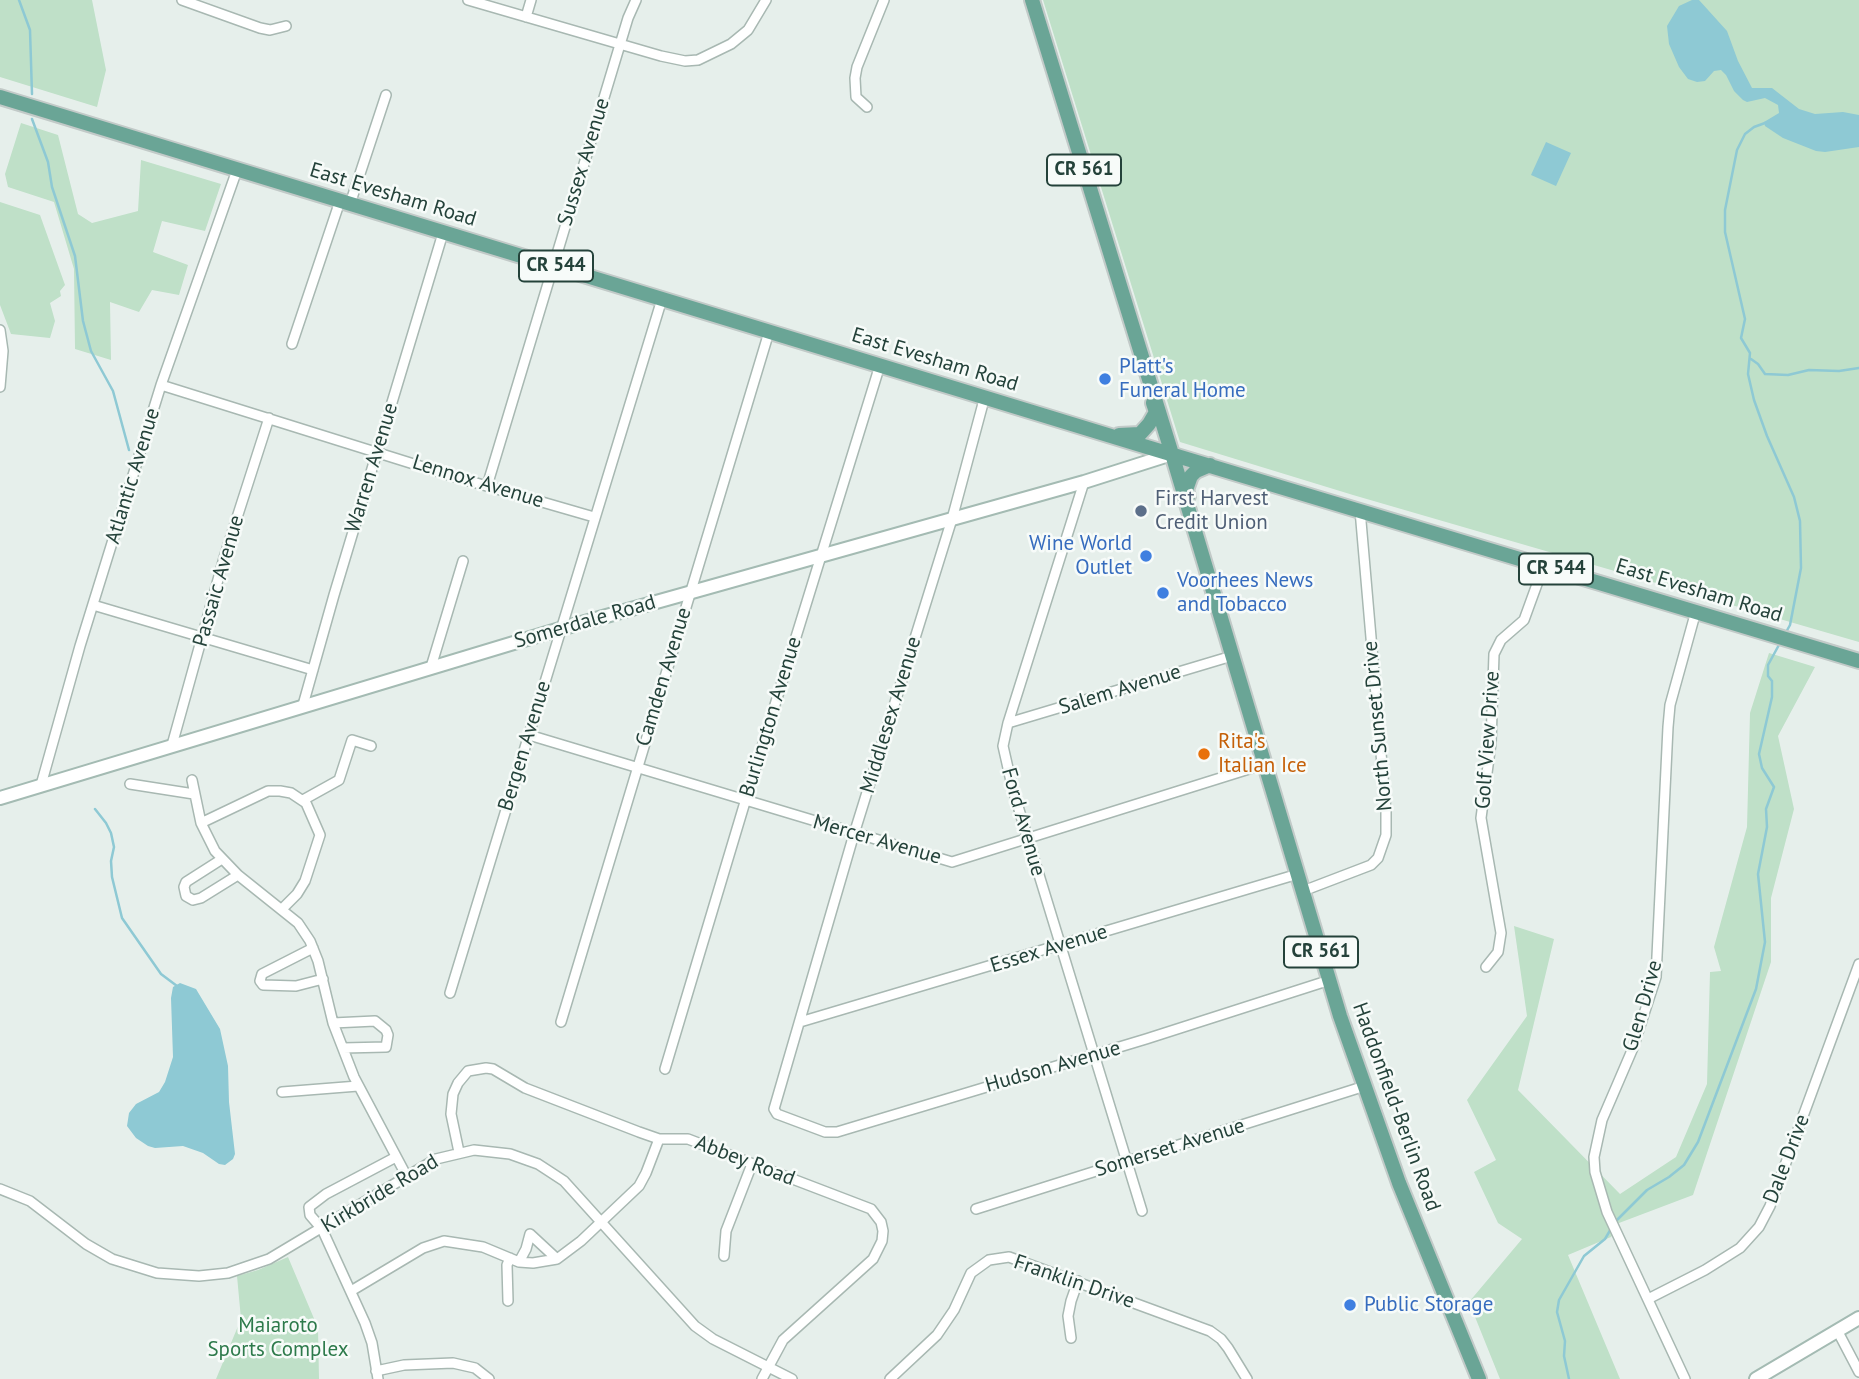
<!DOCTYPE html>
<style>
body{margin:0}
canvas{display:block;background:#e6efeb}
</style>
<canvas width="1859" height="1379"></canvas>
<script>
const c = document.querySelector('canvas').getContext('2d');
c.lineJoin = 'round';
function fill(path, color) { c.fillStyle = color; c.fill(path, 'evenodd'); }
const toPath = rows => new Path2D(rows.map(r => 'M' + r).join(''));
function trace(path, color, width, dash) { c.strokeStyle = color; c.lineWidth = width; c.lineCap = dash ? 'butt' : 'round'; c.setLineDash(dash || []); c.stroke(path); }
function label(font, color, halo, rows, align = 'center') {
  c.font = font + ' "PT Sans",sans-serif'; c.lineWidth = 5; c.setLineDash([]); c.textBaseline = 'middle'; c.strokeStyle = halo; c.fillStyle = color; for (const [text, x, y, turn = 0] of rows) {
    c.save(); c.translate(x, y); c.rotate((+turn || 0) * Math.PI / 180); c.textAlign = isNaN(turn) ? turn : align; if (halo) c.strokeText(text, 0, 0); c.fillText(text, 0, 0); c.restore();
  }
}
fill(toPath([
 [0,0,92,0,106,70,97,107,0,77],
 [1043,0,1859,0,1859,642,1353,495,1180,442],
 [21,123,58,135,78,214,92,223,138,211,141,160,221,184,205,231,162,221,153,252,188,265,179,295,152,290,139,312,110,302,111,360,75,349,74,269,54,202,8,187,5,174],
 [0,202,40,215,65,285,60,291,61,296,50,303,55,321,50,338,11,334,0,305],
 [1769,653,1815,667,1778,736,1794,809,1771,898,1771,962,1693,1195,1619,1223,1611,1237,1568,1255,1620,1379,1500,1379,1469,1302,1522,1239,1498,1223,1474,1172,1496,1160,1467,1100,1527,1016,1514,926,1554,939,1518,1090,1620,1194,1676,1157,1707,1084,1710,972,1721,971,1714,947,1747,827,1750,713],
 [288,1257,318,1328,319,1379,216,1379,241,1319,237,1276,258,1270]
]), '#bfe0c8');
fill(toPath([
 [1692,0,1699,0,1727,31,1738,61,1752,88,1772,88,1799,109,1815,114,1843,112,1859,115,1859,147,1825,152,1816,151,1783,138,1765,126,1764,122,1779,113,1778,105,1765,98,1747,102,1743,100,1734,91,1726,75,1721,70,1714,71,1705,81,1697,82,1688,79,1679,67,1669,44,1667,26,1679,6],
 [1546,142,1571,153,1556,186,1531,175],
 [180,983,196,989,220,1029,228,1066,229,1102,235,1154,233,1159,225,1165,219,1164,203,1153,183,1146,155,1148,148,1146,136,1138,127,1126,129,1113,136,1104,159,1092,165,1082,173,1057,171,998,173,987]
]), '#8ec9d4');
trace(toPath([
 [19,0,30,30,32,94],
 [32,119,48,162,52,187,75,256,83,321,91,351,113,391,129,450],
 [1765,123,1754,127,1745,134,1737,150,1725,210,1725,232,1745,319,1741,338,1750,353,1748,374,1754,400,1767,436,1794,497,1800,521,1801,568,1790,625,1785,634],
 [1751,359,1758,364,1765,374,1788,375,1809,370,1839,371,1859,368],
 [95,809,106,823,111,833,114,847,111,861,112,877,122,918,161,974,177,986],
 [1616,1221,1647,1190,1669,1177,1684,1165,1698,1142,1756,989,1765,942,1758,874,1767,827,1766,809,1774,787,1762,768,1759,754,1772,697,1772,681,1768,676,1768,665,1780,643],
 [1569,1379,1564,1356,1565,1341,1557,1312,1559,1300,1584,1256,1605,1239,1612,1227]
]), '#8ec9d4', 2.5);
const minor = toPath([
 [182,0,260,28,270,30,286,26],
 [468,0,661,56,685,61,698,60,731,44,748,30,766,0],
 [526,17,531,0],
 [867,107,856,97,855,78,857,67,884,0],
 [350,204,386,95],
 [0,330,3,351,0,387],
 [292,344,340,201],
 [161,385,452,476,594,517],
 [985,396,952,519,854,834,774,1109,777,1114,825,1132,837,1132,1146,1039,1330,980],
 [1084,482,1008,723,1003,746,1013,790,1142,1211],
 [487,486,628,18,636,0],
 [93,605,313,670],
 [431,667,463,561],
 [303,705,334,595,443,233],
 [1008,723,1232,656],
 [529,735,952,862,1265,764],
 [172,745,224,558,269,418],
 [192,780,201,823,215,851,238,875,298,923,310,941,318,961,333,1023,354,1077,406,1175],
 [130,784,194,794],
 [41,785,80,646,161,385,237,170],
 [303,800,339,780,352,740,371,746],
 [201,823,268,791,280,791,291,793,306,803,320,835,305,881,297,894,282,909],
 [222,859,186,882,184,887,186,896,193,900,201,898,238,875],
 [1303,891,1371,865,1378,858,1386,835,1386,811,1360,510],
 [313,948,262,974,260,981,263,985,296,986,323,979],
 [1486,967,1498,952,1501,933,1481,818,1491,743,1494,654,1501,640,1524,620,1544,565],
 [450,993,662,299],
 [561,1022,769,332],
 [800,1022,1298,874],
 [333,1023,375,1021,386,1030,388,1035,386,1047,343,1048],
 [665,1069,745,802,880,365],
 [282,1092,358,1086],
 [459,1152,451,1114,453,1094,458,1083,468,1071,486,1068,493,1069,525,1088,639,1132,659,1139,688,1139,871,1209,881,1222,883,1231,882,1241,873,1259,783,1340,762,1379],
 [0,1189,30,1201,86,1244,112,1259,157,1273,199,1276,228,1273,269,1259,436,1159,474,1150,510,1154,538,1164,564,1181,695,1326,713,1339,792,1379],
 [976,1209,1365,1086],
 [724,1256,726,1231,752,1164],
 [519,1262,526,1249,530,1234,557,1259],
 [351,1291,423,1248,444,1241,483,1247,519,1262,533,1263,557,1259,581,1241,639,1186,646,1173,659,1139],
 [1648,1299,1705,1270,1740,1248,1759,1227,1770,1206,1859,964],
 [508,1301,507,1265,510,1258],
 [1837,1330,1859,1372],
 [1071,1338,1068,1316,1071,1301,1078,1281],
 [376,1371,404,1365,453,1363,475,1368,489,1379],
 [378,1379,372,1343,365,1323,322,1229,310,1215,309,1207,326,1194,396,1157],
 [890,1379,937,1335,954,1310,971,1273,989,1260,1009,1257,1210,1331,1221,1339,1228,1348,1247,1379],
 [1685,1379,1607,1212,1595,1172,1594,1157,1602,1120,1633,1048,1656,977,1668,727,1670,705,1696,611]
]);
const secondary = toPath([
 [0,798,560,629,1084,482,1172,454],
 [1756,1379,1859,1318]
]);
const primary = toPath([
 [1032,0,1172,454,1340,1016,1399,1183,1479,1379],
 [0,97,1147,447,1859,661],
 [1119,435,1140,434,1149,424,1156,412,1153,403],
 [1188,496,1186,490,1191,476,1196,471,1210,465]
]);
trace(minor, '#a8b8b2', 12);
trace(secondary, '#a4bbb3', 16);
trace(primary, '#c2cac8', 18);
trace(minor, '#fff', 9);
trace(secondary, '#fff', 12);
trace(primary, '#6aa596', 14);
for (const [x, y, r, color] of [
 [1105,379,7,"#3f7fe0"],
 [1141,511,7,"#5c6f8a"],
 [1146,556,7,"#3f7fe0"],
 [1163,593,7,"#3f7fe0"],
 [1204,754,7,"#e8710a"],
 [1350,1305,7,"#3f7fe0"]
]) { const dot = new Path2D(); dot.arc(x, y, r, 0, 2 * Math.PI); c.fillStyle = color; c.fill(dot); trace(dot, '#f7fbf9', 2.5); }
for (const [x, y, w] of [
 [1084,170,74],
 [556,266,74],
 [1556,569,74],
 [1321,952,74]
]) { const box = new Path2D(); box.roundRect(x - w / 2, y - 15.5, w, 31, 5); c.fillStyle = '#f7fbf9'; c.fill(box); trace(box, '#24423a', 2); }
label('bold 19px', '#24423a', null, [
 ["CR 561",1084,170],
 ["CR 544",556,266],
 ["CR 544",1556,569],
 ["CR 561",1321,952]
]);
label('21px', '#24423a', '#f7fbf9', [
 ["Sussex Avenue",584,162,-73],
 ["East Evesham Road",393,195,17],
 ["East Evesham Road",935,360,17],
 ["Warren Avenue",372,468,-73],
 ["Atlantic Avenue",133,476,-73],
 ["Lennox Avenue",478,482,17],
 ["Passaic Avenue",219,581,-74],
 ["East Evesham Road",1699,591,17],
 ["Somerdale Road",585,622,-16],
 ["Camden Avenue",664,677,-73],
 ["Salem Avenue",1120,690,-17],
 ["Middlesex Avenue",891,715,-73],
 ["Burlington Avenue",771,717,-73],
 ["North Sunset Drive",1378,726,-95],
 ["Golf View Drive",1488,740,-86],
 ["Bergen Avenue",525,746,-73],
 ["Ford Avenue",1023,822,74],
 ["Mercer Avenue",877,840,16],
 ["Essex Avenue",1049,949,-17],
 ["Glen Drive",1643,1006,-74],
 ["Hudson Avenue",1053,1067,-16],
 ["Haddonfield-Berlin Road",1396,1107,70],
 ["Somerset Avenue",1170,1148,-17],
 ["Dale Drive",1787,1159,-69],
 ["Abbey Road",745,1161,21],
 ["Kirkbride Road",380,1194,-31],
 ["Franklin Drive",1074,1282,19]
]);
label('21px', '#366cbe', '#f7fbf9', [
 ["Platt's",1119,367],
 ["Funeral Home",1119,391],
 ["Wine World",1132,544,"right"],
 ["Outlet",1132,568,"right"],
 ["Voorhees News",1177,581],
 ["and Tobacco",1177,605],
 ["Public Storage",1364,1305]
], 'left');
label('21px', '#4e5e75', '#f7fbf9', [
 ["First Harvest",1155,499],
 ["Credit Union",1155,523]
], 'left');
label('21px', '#c56008', '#f7fbf9', [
 ["Rita's",1218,742],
 ["Italian Ice",1218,766]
], 'left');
label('21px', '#2d7a4b', '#f7fbf9', [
 ["Maiaroto",278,1326],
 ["Sports Complex",278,1350]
]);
</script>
